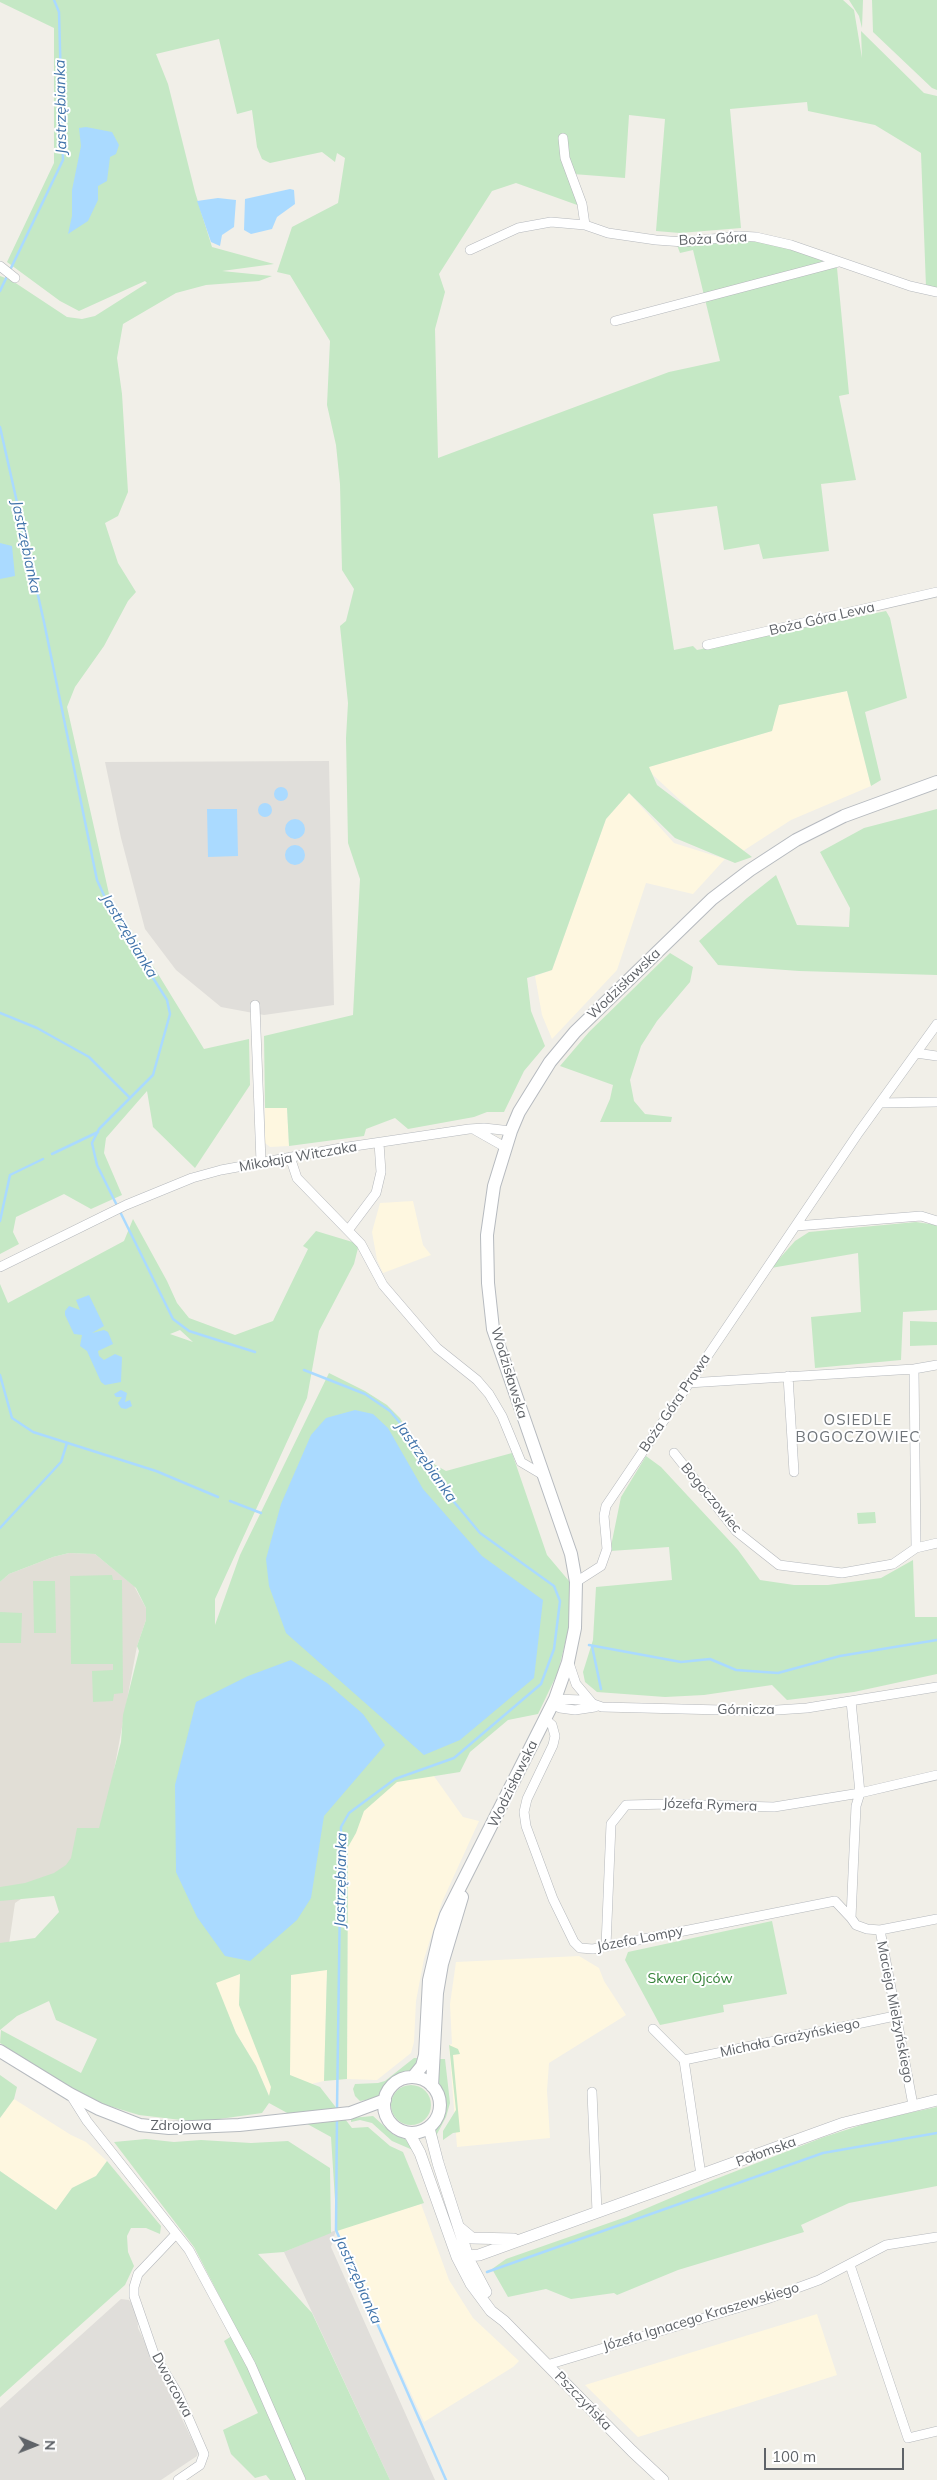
<!DOCTYPE html>
<meta charset="utf-8">
<style>
body{margin:0}
#map{position:relative;width:937px;height:2480px;overflow:hidden;background:#f1efe8;font-family:Mulish,sans-serif}
canvas{display:block}
.north{position:absolute;left:10px;top:2420px;width:50px;height:50px;-webkit-text-stroke:4px #fff;paint-order:stroke;rotate:91deg;font-size:14px;font-weight:700;line-height:20px;text-align:center;color:#5f6368}
.north::after{content:'';display:block;margin:auto;width:18px;height:22px;background:#5f6368;clip-path:polygon(50% 0,100% 100%,50% 72%,0 100%)}
.scale{position:absolute;left:764px;top:2448px;width:140px;height:22px;box-sizing:border-box;border:2px solid #5f6368;border-top:0;padding-left:6px;font-size:15px;line-height:18px;white-space:nowrap;color:#5f6368;-webkit-text-stroke:4px #fff;paint-order:stroke}
</style>
<div id="map">
<canvas width="937" height="2480"></canvas>
<div class="north">N</div>
<div class="scale">100 m</div>
</div>
<script>
const c = document.querySelector('canvas').getContext('2d');
c.lineJoin = 'round';
function fill(path, color) { c.fillStyle = color; c.fill(path, 'evenodd'); }
const toPath = rows => new Path2D(rows.map(r => 'M' + r).join(''));
function trace(path, color, width, dash) { c.strokeStyle = color; c.lineWidth = width; c.lineCap = dash ? 'butt' : 'round'; c.setLineDash(dash || []); c.stroke(path); }
function label(font, color, halo, rows, align = 'center') {
  c.font = font + ' Mulish,sans-serif'; c.lineWidth = 4; c.setLineDash([]); c.textBaseline = 'middle'; c.strokeStyle = halo; c.fillStyle = color; for (const [text, x, y, turn = 0] of rows) {
    c.save(); c.translate(x, y); c.rotate((+turn || 0) * Math.PI / 180); c.textAlign = isNaN(turn) ? turn : align; if (halo) c.strokeText(text, 0, 0); c.fillText(text, 0, 0); c.restore();
  }
}
fill(toPath([
 [847,691,871,786,791,820,743,851,706,824,653,775,648,767,772,731,778,705],
 [629,793,674,843,725,859,693,894,646,883,617,970,552,1039,542,1015,535,976,552,970,606,819],
 [265,1108,287,1108,289,1146,270,1147,265,1143],
 [413,1201,423,1245,431,1255,383,1273,377,1260,372,1232,380,1203],
 [431,1772,463,1817,479,1821,442,1902,424,1959,416,2001,414,2042,411,2053,377,2080,347,2079,348,1833,351,1823,387,1785],
 [328,1940,324,2081,307,2085,271,2100,256,2066,236,2033,215,1983],
 [579,1956,599,1968,604,1981,626,2015,549,2063,547,2091,550,2138,457,2147,449,2045,452,2044,450,2004,456,1962],
 [14,2099,71,2135,86,2142,107,2161,96,2176,72,2188,56,2210,0,2171,0,2118],
 [421,2204,449,2280,473,2318,519,2361,513,2367,424,2422,336,2230],
 [817,2314,837,2375,743,2405,638,2437,585,2385]
]), '#fef7e0');
fill(toPath([
 [329,761,334,1005,264,1015,221,1007,176,970,145,929,121,838,105,762],
 [336,2230,331,2247,435,2480,390,2480,284,2252],
 [121,2299,129,2300,137,2311,138,2328,198,2452,197,2456,161,2480,0,2480,0,2408]
]), '#e0deda');
fill(toPath([
 [69,1553,95,1554,134,1586,146,1608,146,1620,137,1646,100,1846,15,1903,9,1944,0,1944,0,1582,9,1574,53,1557]
]), '#e1ded6');
fill(toPath([
 [0,0,843,0,854,10,862,58,861,31,924,93,937,96,937,289,926,287,921,153,875,125,808,111,807,102,730,109,741,228,680,233,656,231,665,119,629,115,625,178,573,174,580,206,516,183,492,191,439,274,445,292,435,329,438,458,669,372,720,361,693,250,680,253,677,245,751,239,775,243,827,261,828,263,837,268,849,394,839,396,856,480,821,484,829,551,763,559,759,544,724,550,717,506,653,514,674,650,693,646,697,650,886,611,890,618,907,698,865,712,881,780,871,786,847,691,779,705,772,731,649,767,657,785,752,857,735,863,675,838,629,793,606,819,552,970,527,978,531,1011,545,1046,524,1071,504,1112,487,1112,474,1117,408,1129,395,1118,366,1129,364,1136,289,1146,287,1108,265,1108,264,1036,353,1015,360,879,348,843,346,738,348,703,340,626,346,621,354,589,342,570,340,484,336,445,327,405,330,341,290,275,277,272,292,227,338,203,345,158,337,153,335,162,322,152,270,163,262,159,257,147,252,110,237,114,219,39,156,54,168,84,195,192,212,247,274,264,222,271,272,276,259,281,206,285,176,293,123,324,117,358,122,394,128,492,118,516,105,523,118,563,136,592,128,601,104,646,75,687,67,707,109,894,204,1049,249,1039,250,1085,195,1168,153,1127,147,1091,106,1138,104,1153,122,1195,91,1209,64,1194,16,1217,13,1232,19,1244,0,1254,0,276,11,280,67,317,82,319,95,316,147,283,145,281,79,311,60,301,7,262,54,163,54,28,0,2],
 [849,0,863,0,862,28,859,16],
 [872,0,937,0,937,90,932,88,873,32],
 [937,809,937,975,799,971,718,965,699,941,747,898,776,875,797,925,849,927,850,908,820,852,864,828],
 [670,953,693,967,690,982,657,1021,641,1046,630,1080,634,1101,645,1114,672,1117,671,1122,600,1122,610,1099,613,1085,560,1066,589,1032],
 [133,1219,167,1281,177,1303,189,1318,235,1335,273,1321,308,1249,303,1246,316,1231,359,1244,354,1264,319,1331,307,1398,215,1599,215,1625,240,1555,329,1373,365,1391,387,1405,400,1418,425,1459,446,1471,512,1453,547,1555,569,1581,571,1619,558,1672,538,1714,508,1720,470,1752,460,1772,397,1782,364,1811,356,1833,348,1847,347,2079,324,2081,327,1970,291,1975,290,2075,320,2087,352,2128,368,2127,390,2146,403,2152,424,2203,337,2231,331,2137,269,2103,262,2113,198,2122,139,2115,106,2105,71,2089,0,2043,1,2030,81,2073,97,2039,56,2020,49,2001,17,2016,0,2030,0,1943,35,1938,59,1912,54,1896,0,1901,0,1887,25,1883,54,1873,66,1865,71,1858,77,1828,99,1828,121,1742,123,1715,139,1651,137,1646,146,1620,146,1608,136,1588,95,1554,69,1553,53,1557,9,1574,0,1582,0,1284,8,1303,124,1241],
 [180,1330,193,1342,170,1334],
 [240,1974,239,2005,271,2087,269,2096,256,2066,236,2033,216,1983],
 [916,1222,937,1225,937,1310,903,1312,901,1360,815,1368,811,1317,861,1312,858,1253,771,1268,795,1241,809,1232],
 [910,1321,937,1322,937,1345,910,1346],
 [646,1456,661,1467,738,1550,760,1580,794,1585,828,1585,881,1578,913,1560,915,1617,937,1617,937,1674,854,1692,787,1700,772,1685,704,1695,665,1697,597,1692,585,1682,583,1672,593,1640,596,1587,672,1580,669,1547,610,1551,621,1497],
 [875,1512,876,1523,858,1524,857,1513],
 [112,1575,113,1580,122,1580,123,1693,114,1694,113,1701,93,1702,92,1671,113,1670,113,1664,71,1664,70,1576],
 [33,1581,55,1581,56,1633,34,1633],
 [0,1612,22,1613,21,1643,0,1643],
 [772,1921,787,1994,723,2005,724,2012,660,2025,625,1960,628,1952],
 [449,2045,458,2049,460,2054,453,2055,460,2132,453,2133,443,2140,443,2131,456,2110],
 [414,2058,421,2058,414,2070,398,2075,389,2081,377,2098,360,2101,355,2096,353,2089,355,2084,378,2083,385,2081],
 [437,2059,445,2059,450,2103,446,2117,437,2134,438,2142,436,2145,434,2133,442,2115,443,2104,443,2097,437,2086],
 [0,2075,17,2087,14,2099,0,2118],
 '391 2105a20 20 0 1 1 40 0a20 20 0 1 1-40 0Z',
 [937,2107,937,2186,849,2203,801,2225,804,2232,678,2270,617,2295,614,2293,571,2299,546,2289,508,2297,492,2269,506,2259,626,2217,713,2180,824,2137,880,2119],
 [373,2116,394,2135,405,2139,415,2151,392,2141,372,2123,360,2120,351,2122,351,2118],
 [146,2139,174,2142,201,2140,251,2143,288,2141,330,2168,331,2233,284,2252,258,2254,312,2313,390,2480,270,2480,266,2475,255,2478,231,2454,223,2430,258,2413,224,2341,238,2332,194,2247,114,2142],
 [107,2161,161,2226,160,2234,146,2228,131,2228,127,2236,128,2252,134,2266,125,2285,0,2397,0,2171,56,2210,72,2188,96,2176]
]), '#c5e8c5');
fill(toPath([
 [86,127,112,132,119,145,116,154,110,157,107,181,98,186,98,200,88,221,68,234,72,216,72,190,81,146,79,128],
 [290,189,294,190,295,204,277,217,272,229,251,234,244,230,245,199],
 [218,198,236,200,234,227,222,235,220,246,211,242,197,201],
 [0,543,12,546,15,576,0,579],
 '274 794a7 7 0 1 1 14 0a7 7 0 1 1-14 0Z',
 '258 810a7 7 0 1 1 14 0a7 7 0 1 1-14 0Z',
 [207,809,237,809,238,856,208,857],
 '285 829a10 10 0 1 1 20 0a10 10 0 1 1-20 0Z',
 '285 855a10 10 0 1 1 20 0a10 10 0 1 1-20 0Z',
 [89,1295,104,1326,92,1333,104,1330,108,1332,113,1344,98,1351,99,1356,104,1360,115,1354,122,1357,121,1382,105,1385,101,1382,87,1351,80,1346,82,1335,74,1334,65,1315,65,1311,69,1306,80,1310,76,1300],
 [121,1390,127,1393,125,1402,130,1400,132,1406,126,1409,121,1408,118,1403,122,1397,116,1397,114,1394],
 [355,1410,373,1414,388,1428,423,1489,482,1556,543,1600,534,1678,460,1740,424,1755,286,1633,269,1586,266,1559,281,1504,311,1435,326,1418],
 [291,1660,327,1683,363,1714,385,1745,324,1816,311,1898,297,1920,250,1961,225,1956,197,1917,176,1872,175,1785,196,1702,248,1676]
]), '#aadaff');
trace(toPath([
 [0,291,63,160,59,12,54,0],
 [0,427,44,622,97,880,112,913,167,1000,170,1014,153,1075,99,1129,92,1143,97,1165,173,1319,189,1331,255,1352],
 [0,1013,37,1028,89,1057,130,1098],
 [52,1154,98,1132],
 [0,1221,10,1175,43,1159],
 [304,1370,365,1394,390,1411,406,1430,434,1478,480,1533,554,1586,560,1601,554,1649,541,1684,454,1758,395,1779,349,1813,341,1827,337,2109],
 [0,1375,12,1418,33,1432,156,1471,218,1497],
 [230,1501,261,1513],
 [0,1528,61,1462,67,1443],
 [589,1645,681,1662,710,1659,736,1670,778,1673,840,1656,937,1640],
 [592,1646,601,1689],
 [337,2117,336,2230,446,2480],
 [487,2272,823,2153,937,2133]
]), '#aadaff', 2.5);
const minor = toPath([
 [563,138,565,158,582,204,585,225],
 [470,250,518,228,551,222,585,225,608,233,656,240,684,242,739,236,756,237,791,245,910,286,937,292],
 [0,266,15,278],
 [615,321,839,262],
 [707,645,937,592],
 [255,1005,261,1162],
 [916,1053,937,1056],
 [880,1103,937,1102],
 [475,1130,505,1147],
 [290,1157,297,1178,361,1244,383,1285,437,1348,477,1380,489,1394,502,1416,521,1462,543,1475],
 [796,1226,921,1216,937,1221],
 [349,1229,376,1193,381,1172,379,1143],
 [0,1267,126,1205,192,1178,221,1170,341,1148,469,1129,484,1128,511,1131],
 [914,1369,916,1548],
 [788,1376,794,1472],
 [688,1383,914,1369,937,1365],
 [674,1453,736,1531,779,1565,842,1573,893,1564,916,1548,937,1543],
 [576,1582,601,1566,607,1549,604,1516,606,1506,859,1132,937,1024],
 [569,1663,576,1684,592,1703],
 [555,1699,582,1700,602,1707,762,1711,807,1708,937,1687],
 [851,1701,860,1793,856,1806,851,1918,856,1925,867,1929,880,1930,913,2105],
 [552,1704,560,1708,575,1710,595,1707],
 [545,1719,552,1725,555,1736,553,1745,527,1799,524,1812,526,1826,553,1899,574,1942,580,1948,593,1949,835,1901,851,1918],
 [880,1930,937,1919],
 [606,1946,611,1824,626,1805,669,1804,774,1807,860,1793,937,1775],
 [653,2029,684,2060,895,2016],
 [684,2060,701,2175],
 [592,2092,597,2212],
 [70,2094,87,2121,189,2250,251,2365,301,2480],
 [176,2234,138,2274,134,2287,134,2296,154,2354,178,2394,204,2454,200,2465,178,2480],
 [850,2265,908,2438,937,2431],
 [547,2365,767,2299,819,2280,886,2245,937,2237]
]);
const tertiary = toPath([
 [429,2128,438,2163,469,2260,486,2292],
 [409,2133,420,2153,457,2257,471,2284,491,2311,504,2321,632,2451,663,2480],
 [460,2228,472,2238,514,2239],
 [468,2256,479,2255,844,2123,937,2100]
]);
const secondary = toPath([
 [0,2051,70,2094,99,2109,140,2125,169,2128,239,2125,350,2113,385,2100],
 [413,2077,422,2066,425,2055,429,1980,440,1933,446,1915,555,1699,568,1662,575,1628,576,1582,571,1554,493,1329,488,1283,487,1235,494,1186,511,1131,519,1112,550,1062,575,1032,712,899,750,870,796,840,844,816,937,782],
 '384 2105a28 28 0 1 1 56 0a28 28 0 1 1-56 0Z',
 [432,2086,437,1993,442,1964,462,1897]
]);
trace(minor, '#b5b8bc', 10);
trace(tertiary, '#b5b8bc', 12);
trace(secondary, '#b6babf', 14);
trace(minor, '#fff', 9);
trace(tertiary, '#fff', 11);
trace(secondary, '#fff', 12);
label('14px', '#5f6368', '#fff', [
 ["Boża Góra",713,239,-3],
 ["Boża Góra Lewa",822,619,-13],
 ["Wodzisławska",624,984,-44],
 ["Mikołaja Witczaka",298,1157,-10],
 ["Wodzisławska",509,1373,73],
 ["Boża Góra Prawa",675,1403,-56],
 ["Bogoczowiec",711,1498,50],
 ["Górnicza",746,1710],
 ["Wodzisławska",513,1784,-64],
 ["Józefa Rymera",710,1805,2],
 ["Józefa Lompy",640,1939,-11],
 ["Macieja Mielżyńskiego",895,2012,79],
 ["Michała Grażyńskiego",790,2038,-12],
 ["Zdrojowa",181,2126],
 ["Połomska",766,2152,-20],
 ["Józefa Ignacego Kraszewskiego",701,2317,-17],
 ["Dworcowa",172,2385,62],
 ["Pszczyńska",583,2401,46]
]);
label('14px', '#348238', '#fff', [
 ["Skwer Ojców",690,1979]
]);
label('italic 15px', '#4174aa', '#fff', [
 ["Jastrzębianka",61,107,-91],
 ["Jastrzębianka",26,547,78],
 ["Jastrzębianka",129,936,59],
 ["Jastrzębianka",426,1462,55],
 ["Jastrzębianka",341,1880,-89],
 ["Jastrzębianka",358,2280,66]
]);
c.letterSpacing = '1px';
label('15px', '#70757a', '#fff', [
 ["OSIEDLE",858,1420],
 ["BOGOCZOWIEC",858,1437]
]);
c.letterSpacing = '0px';
</script>
